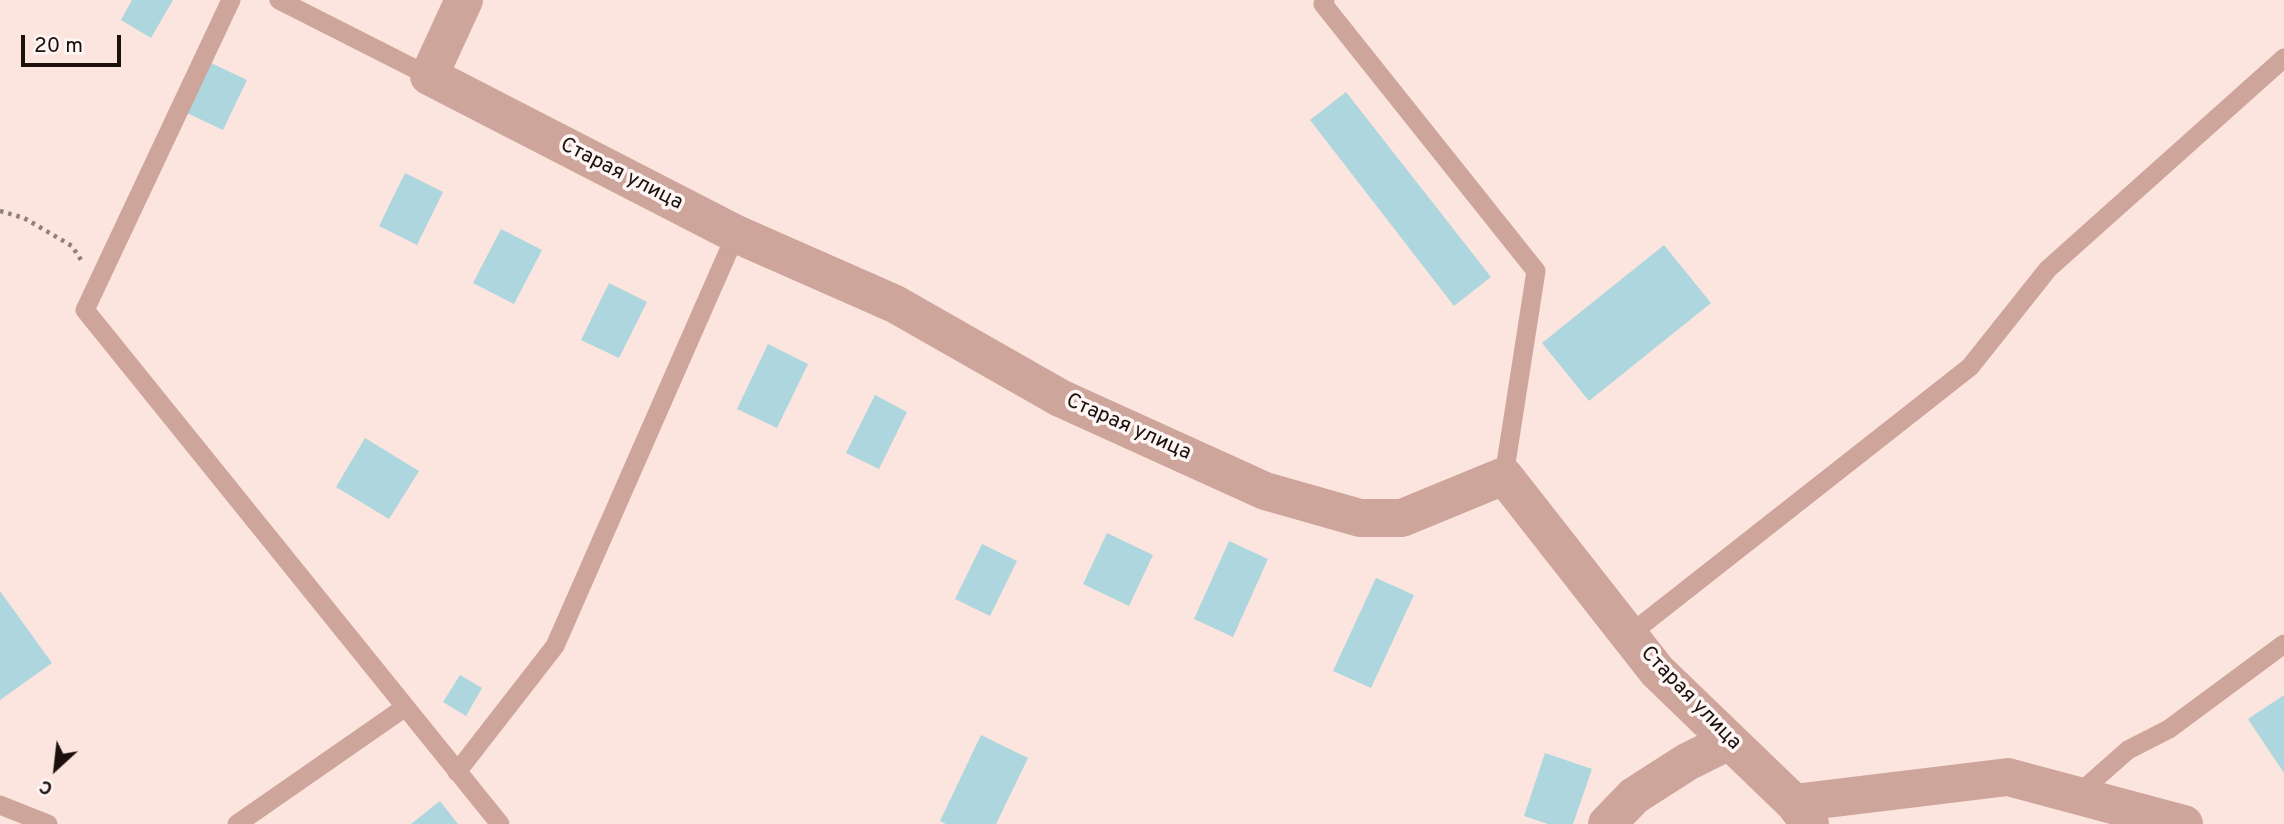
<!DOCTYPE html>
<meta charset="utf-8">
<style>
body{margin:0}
#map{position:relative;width:2284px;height:824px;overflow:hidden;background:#fce5df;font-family:Overpass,sans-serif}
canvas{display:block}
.north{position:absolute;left:21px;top:733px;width:70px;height:70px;-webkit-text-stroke:5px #fef6f4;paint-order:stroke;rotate:207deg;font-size:19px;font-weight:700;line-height:28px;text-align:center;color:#1c100d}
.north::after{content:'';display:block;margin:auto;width:24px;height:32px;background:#1c100d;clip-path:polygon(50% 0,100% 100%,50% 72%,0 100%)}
.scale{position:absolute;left:21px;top:35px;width:100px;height:32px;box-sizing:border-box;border:4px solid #1c100d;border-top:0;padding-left:9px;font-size:21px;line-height:24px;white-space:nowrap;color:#1c100d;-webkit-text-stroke:5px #fef6f4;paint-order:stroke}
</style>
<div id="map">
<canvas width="2284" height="824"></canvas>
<div class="north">С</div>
<div class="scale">20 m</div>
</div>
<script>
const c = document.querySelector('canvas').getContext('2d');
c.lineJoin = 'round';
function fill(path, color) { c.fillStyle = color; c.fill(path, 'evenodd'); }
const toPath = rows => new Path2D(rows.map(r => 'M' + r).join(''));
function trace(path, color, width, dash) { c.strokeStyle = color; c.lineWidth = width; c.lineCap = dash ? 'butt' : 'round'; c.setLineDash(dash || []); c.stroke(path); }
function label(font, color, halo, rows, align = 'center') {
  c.font = font + ' Overpass,sans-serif'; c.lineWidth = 7; c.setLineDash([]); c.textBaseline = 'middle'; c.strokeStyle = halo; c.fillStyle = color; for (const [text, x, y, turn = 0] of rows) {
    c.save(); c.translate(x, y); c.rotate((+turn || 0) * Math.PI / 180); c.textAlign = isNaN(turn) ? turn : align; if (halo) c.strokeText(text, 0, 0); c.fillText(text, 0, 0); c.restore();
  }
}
fill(toPath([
 [132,0,173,0,151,38,121,20],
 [211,63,247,80,223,130,187,113],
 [1346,92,1491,277,1454,306,1310,120],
 [405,173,443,192,417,245,379,226],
 [501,229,542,250,514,304,473,283],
 [1664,245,1711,303,1589,401,1542,343],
 [609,283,647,302,619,358,581,340],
 [768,344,808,364,777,428,737,409],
 [875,395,907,412,879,469,846,453],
 [365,438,419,471,389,519,336,487],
 [1107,533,1153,555,1129,606,1083,584],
 [1229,541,1268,559,1233,637,1194,619],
 [982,544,1017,561,990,616,955,599],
 [1376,578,1414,595,1371,688,1333,671],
 [0,591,52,663,0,700],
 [460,675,482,688,466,716,443,702],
 [2284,695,2284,773,2248,719],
 [981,735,1028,758,996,824,946,824,940,821],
 [1545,753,1592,769,1573,824,1548,824,1524,816],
 [440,801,458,824,411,824]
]), '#add6de');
trace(toPath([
 [0,211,24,218,72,246,81,260]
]), '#907e7a', 4.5, [3.5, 5]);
trace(toPath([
 [231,0,85,310,500,824],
 [279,0,429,76],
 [1325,0,1323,4,1536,271,1504,476],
 [1629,635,1970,367,2048,269,2284,58],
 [457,772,555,646,736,234],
 [2077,795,2128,750,2169,729,2284,644],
 [0,805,48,824],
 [237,824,404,708]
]), '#cea59a', 19);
trace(toPath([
 [464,0,429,76,736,234,895,304,1060,398,1265,491,1360,518,1402,518,1504,476,1657,671,1794,803,1810,824],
 [1794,803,2008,777,2184,824],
 [1607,824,1634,796,1687,762,1729,741]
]), '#cea59a', 38);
label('21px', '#1c100d', '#fef6f4', [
 ["Старая улица",621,175,27],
 ["Старая улица",1128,428,24],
 ["Старая улица",1690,699,46]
]);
</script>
